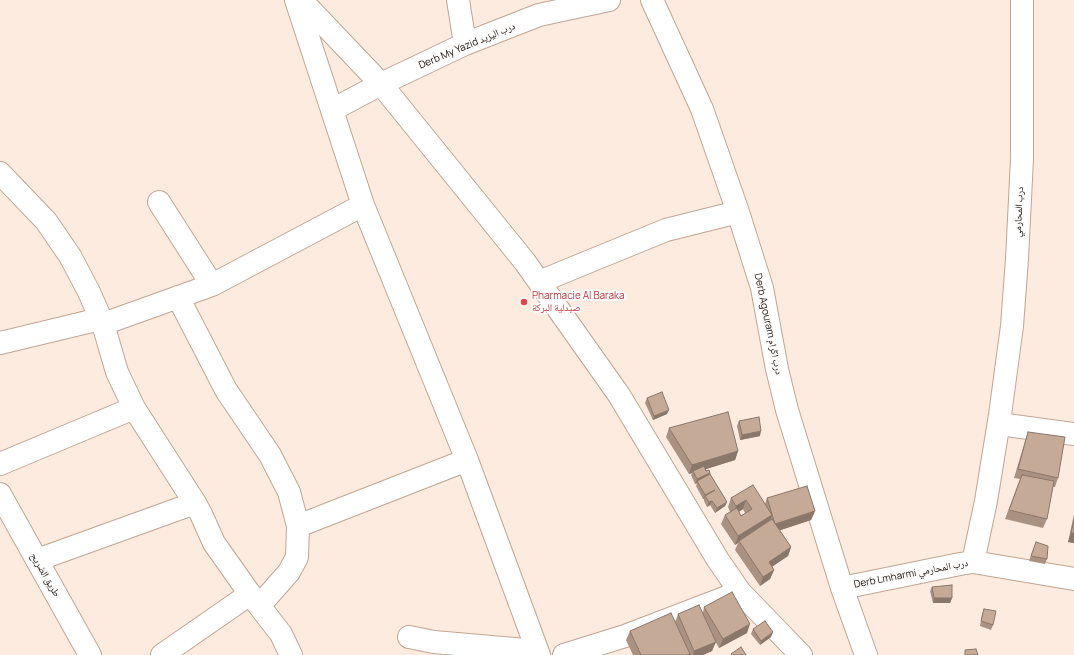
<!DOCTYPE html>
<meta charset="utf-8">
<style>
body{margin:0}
canvas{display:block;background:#fdebe0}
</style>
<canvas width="1074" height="655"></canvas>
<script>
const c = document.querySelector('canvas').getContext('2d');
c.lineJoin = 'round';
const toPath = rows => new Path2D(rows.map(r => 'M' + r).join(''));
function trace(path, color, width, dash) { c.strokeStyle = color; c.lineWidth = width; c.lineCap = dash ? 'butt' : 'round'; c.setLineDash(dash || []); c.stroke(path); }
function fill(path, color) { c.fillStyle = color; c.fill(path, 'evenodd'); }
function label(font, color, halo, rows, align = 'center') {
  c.font = font + ' Manrope,"Noto Naskh Arabic",sans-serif'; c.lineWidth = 3.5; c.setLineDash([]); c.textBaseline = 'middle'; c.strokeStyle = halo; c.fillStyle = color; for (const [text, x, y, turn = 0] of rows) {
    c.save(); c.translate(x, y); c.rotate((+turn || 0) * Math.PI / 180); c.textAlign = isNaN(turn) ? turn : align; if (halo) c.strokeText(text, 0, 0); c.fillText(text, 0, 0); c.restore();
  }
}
const minor = toPath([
 [296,0,363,205,467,460,539,655],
 [301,0,381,84,525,262,619,395,718,560,740,592,801,655],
 [458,0,465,44],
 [652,0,702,109,738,212,762,288,777,369,787,410,842,588,866,655],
 [332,110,381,84,465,44,539,15,609,0],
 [0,173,46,221,70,256,89,292,103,324,117,372,134,408,195,503,201,514,214,543,250,594,281,634,291,655],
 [159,202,212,285],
 [539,282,666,230,738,212],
 [178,297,226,390,270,455,289,492,298,526,297,557,289,572,260,605],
 [103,324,212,285,363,205],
 [0,343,100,319],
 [999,424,1074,434],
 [0,464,134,408],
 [298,526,467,460],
 [37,560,195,503],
 [973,562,986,501,1000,415,1012,326,1017,259,1022,159,1022,0],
 [842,588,960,564,973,562,1074,579],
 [409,637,434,642,537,651],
 [162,655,250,594],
 [564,655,625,636,740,592]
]);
const tertiary = toPath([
 [0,494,90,655]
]);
trace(minor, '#c1a593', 24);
trace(tertiary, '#c1a593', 24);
trace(minor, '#fff', 22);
trace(tertiary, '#fff', 22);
fill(toPath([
 [647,398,667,414,653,420,645,403],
 [739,421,760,436,740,440,737,426],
 [669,428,738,451,735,460,705,469,706,471,710,474,727,502,725,506,715,513,710,505,707,507,704,501,704,499,703,499,696,486,697,483,695,484,691,475,692,473,689,474,666,437],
 [1028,432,1058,478,1055,487,1053,487,1047,519,1043,528,1005,519,1020,479,1014,478,1025,441],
 [753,485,765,504,767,498,815,511,811,520,780,530,791,547,788,556,772,567,774,570,770,579,760,586,735,550,738,543,735,545,721,524,725,515,730,512,728,507,731,498],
 [743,509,745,513,741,516,739,512],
 [1074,514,1074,543,1068,542],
 [1036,542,1047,559,1045,564,1029,561],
 [932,587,952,598,950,603,933,603,930,591],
 [704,607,747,633,719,648,715,641,712,651,703,655,633,655,626,640,630,631,675,622,678,614,703,612],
 [984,609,993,625,991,630,980,626,982,614],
 [753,629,771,637,760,645,751,634]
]), '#aa9283');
fill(toPath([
 [669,410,667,414,653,420,654,416],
 [761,431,760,436,740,440,742,435],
 [738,451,735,460,694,473,693,471,692,473,689,474,692,465],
 [710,473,709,478,697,481,697,483,695,484,697,479],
 [715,490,705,496,704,499,703,499,705,495],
 [746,500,743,509,733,515,736,506],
 [712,501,710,505,707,507,709,502],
 [727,502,725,506,715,513,717,508],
 [815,511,811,520,772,533,775,524],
 [772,515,769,524,739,541,738,543,735,545,738,536],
 [1071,533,1074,533,1074,543,1068,542],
 [791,547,788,556,765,571,769,562],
 [774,570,770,579,760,586,763,577],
 [934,598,952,598,950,603,933,603],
 [750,624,747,633,719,648,723,639],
 [773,632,771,637,760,645,761,641],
 [716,642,712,651,703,655,693,655,694,651]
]), '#8b776a');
const building = toPath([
 [662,392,669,410,654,416,647,398,662,392],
 [728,412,738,451,692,465,669,428,728,412],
 [759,417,761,431,742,435,739,421,759,417],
 [1028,432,1065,437,1058,478,1018,469,1028,432],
 [704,466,706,471,709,470,710,473,697,479,693,471,704,466],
 [710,474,727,502,717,508,712,501,709,502,705,496,715,490,705,495,697,481,710,474],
 [1022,475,1054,481,1047,519,1009,510,1022,475],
 [753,485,772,515,738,536,725,515,737,508,741,516,752,509,746,500,736,506,731,498,753,485],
 [807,486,815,511,775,524,767,498,807,486],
 [772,519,791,547,769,562,774,570,763,577,739,541,772,519],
 [1074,520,1074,533,1071,533,1074,520],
 [1036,542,1048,546,1047,559,1031,556,1036,542],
 [952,585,952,598,934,598,932,587,952,585],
 [732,592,750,624,723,639,704,607,732,592],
 [699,605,716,642,694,651,678,614,699,605],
 [984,609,996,611,993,625,981,621,984,609],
 [671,613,690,654,688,655,641,655,630,631,671,613],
 [765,621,773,632,761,641,753,629,765,621],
 [741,647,746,655,732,655,731,654,741,647],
 [976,649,978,655,965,655,965,650,976,649]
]);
fill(building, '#c6aa98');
trace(building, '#8b776a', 1);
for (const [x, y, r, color] of [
 [524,302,4,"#e0444e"]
]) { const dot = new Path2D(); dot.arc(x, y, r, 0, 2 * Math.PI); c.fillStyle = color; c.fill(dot); trace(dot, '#fcfcfc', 1.5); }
label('10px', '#1d130c', '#fcfcfc', [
 ["Derb My Yazid درب اليزيد",467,46,-23],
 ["درب المحارمي",1019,212,-87],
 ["Derb Agouram درب اڭرام",768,324,78],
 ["Derb Lmharmi درب المحارمي",911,574,-11],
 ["طريق الضريح",45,575,60]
]);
label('10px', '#be3a42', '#fcfcfc', [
 ["Pharmacie Al Baraka",532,296],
 ["صيدلية البركة",532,308]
], 'left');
</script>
